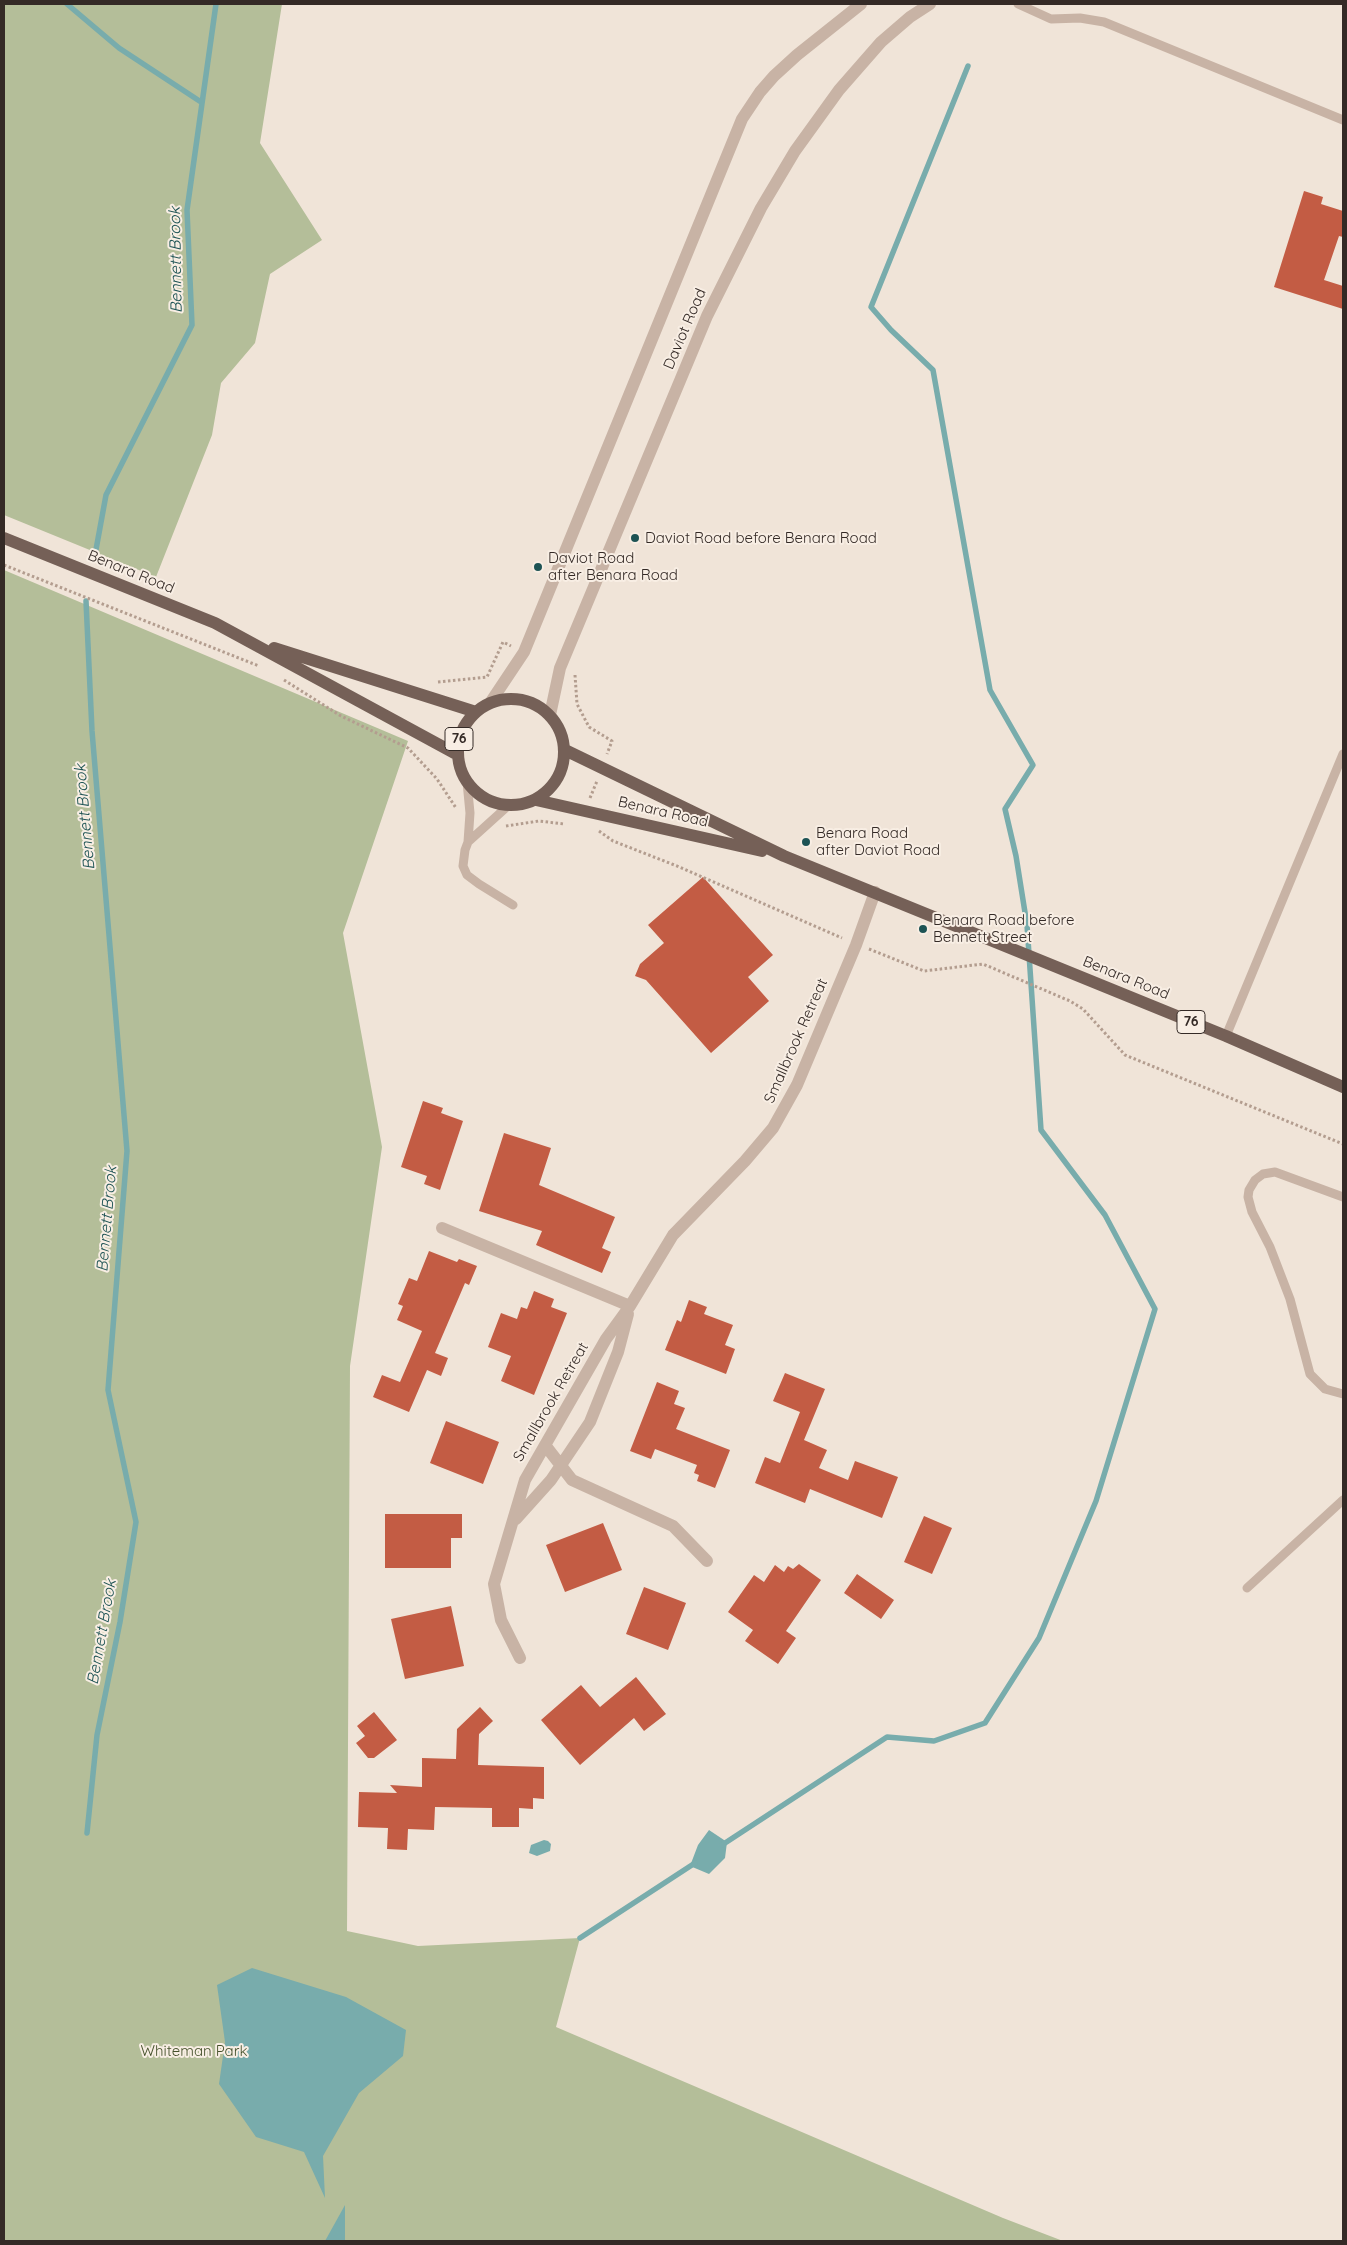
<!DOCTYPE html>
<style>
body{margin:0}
#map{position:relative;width:1347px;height:2245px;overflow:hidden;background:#f0e4d8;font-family:Quicksand,sans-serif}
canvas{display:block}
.frame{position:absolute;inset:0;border:5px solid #342a26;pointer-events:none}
</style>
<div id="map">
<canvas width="1347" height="2245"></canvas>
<div class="frame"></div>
</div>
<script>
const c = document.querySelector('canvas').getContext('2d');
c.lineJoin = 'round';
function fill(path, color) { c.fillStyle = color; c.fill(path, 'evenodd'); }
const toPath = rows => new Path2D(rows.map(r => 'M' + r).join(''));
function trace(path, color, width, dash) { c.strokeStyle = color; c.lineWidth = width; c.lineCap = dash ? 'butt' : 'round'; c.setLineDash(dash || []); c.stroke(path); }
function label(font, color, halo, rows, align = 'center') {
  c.font = font + ' Quicksand,sans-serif'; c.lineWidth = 4; c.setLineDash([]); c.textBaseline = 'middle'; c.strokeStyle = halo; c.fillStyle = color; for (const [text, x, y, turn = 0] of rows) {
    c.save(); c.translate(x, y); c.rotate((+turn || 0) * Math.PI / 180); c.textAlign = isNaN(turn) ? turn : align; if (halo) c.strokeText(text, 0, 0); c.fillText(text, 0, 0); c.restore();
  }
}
fill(toPath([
 [4,4,282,4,260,143,322,240,270,274,255,343,221,383,212,435,156,577,4,515],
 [4,570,408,741,343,933,382,1147,350,1366,347,1931,418,1946,580,1938,556,2027,1003,2218,1063,2241,4,2241]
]), '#b4be99');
fill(toPath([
 [709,1830,727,1842,725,1858,709,1874,690,1866,698,1845],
 [544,1840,548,1841,551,1844,550,1851,537,1856,529,1853,531,1845],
 [252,1968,346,1997,406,2030,403,2056,359,2093,323,2156,325,2198,304,2152,256,2137,219,2084,225,2042,217,1985],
 [345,2205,345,2241,325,2241]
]), '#78acac');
trace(toPath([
 [67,4,119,48,201,102],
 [95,555,106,495,192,325,187,210,216,4],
 [86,601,92,731,127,1151,108,1390,136,1522,120,1622,97,1735,87,1833],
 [722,1845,887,1737,934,1741,985,1723,1039,1638,1096,1501,1155,1309,1105,1215,1041,1130,1027,925,1016,856,1005,809,1033,765,990,690,933,370,891,330,871,307,968,66],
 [580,1938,695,1863]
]), '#78acac', 5.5);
fill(toPath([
 [1304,191,1323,197,1321,204,1343,211,1343,237,1339,236,1324,280,1343,286,1343,309,1274,287],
 [703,877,773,955,748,977,769,1001,711,1053,646,980,635,976,640,964,664,943,648,925],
 [423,1101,443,1108,441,1113,463,1121,440,1190,424,1184,427,1176,401,1167],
 [504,1133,551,1148,539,1185,615,1217,602,1248,611,1252,602,1273,536,1245,542,1231,479,1211],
 [429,1251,457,1262,459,1259,477,1266,469,1285,465,1283,435,1353,448,1358,441,1376,427,1370,409,1412,373,1397,382,1375,400,1382,422,1331,397,1320,403,1306,398,1304,409,1278,417,1281],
 [534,1291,554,1299,551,1307,567,1313,534,1395,501,1381,511,1356,488,1347,501,1313,517,1319,521,1307,527,1309],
 [689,1300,707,1307,704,1314,733,1325,725,1345,735,1349,726,1374,665,1350,677,1320,681,1322],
 [785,1373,825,1389,804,1440,827,1450,819,1468,848,1480,855,1461,898,1477,882,1518,810,1489,805,1503,755,1483,765,1457,780,1463,800,1412,773,1401],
 [657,1382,679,1391,674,1404,685,1408,676,1429,730,1450,715,1488,697,1481,699,1475,694,1473,697,1465,655,1449,651,1459,630,1451],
 [446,1421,499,1442,483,1484,430,1463],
 [385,1514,462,1514,462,1538,451,1538,451,1568,385,1568],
 [924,1516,952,1528,932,1574,904,1562],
 [603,1523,622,1570,565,1592,546,1545],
 [799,1564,821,1580,786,1631,796,1638,778,1664,745,1641,753,1630,728,1612,754,1575,764,1582,775,1565,784,1572,788,1566,793,1569],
 [857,1574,894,1600,881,1619,844,1593],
 [644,1587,686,1603,668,1650,626,1634],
 [451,1606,464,1666,405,1679,391,1619],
 [636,1677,666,1714,644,1731,634,1718,580,1765,541,1720,581,1685,600,1707],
 [480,1707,493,1721,479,1734,478,1765,544,1767,544,1799,533,1798,533,1809,519,1808,519,1827,492,1827,492,1808,435,1807,434,1830,408,1829,407,1850,387,1849,388,1828,358,1827,359,1792,397,1793,390,1785,422,1787,422,1758,456,1759,457,1729],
 [374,1712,397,1740,374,1758,368,1758,356,1743,365,1736,357,1726]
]), '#c35c44');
trace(toPath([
 [4,565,259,666],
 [575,675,577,704,589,727,612,741,607,754],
 [284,680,341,716,408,748,437,779,456,808],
 [438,682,487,677,503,642,511,646],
 [590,798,597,781],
 [506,826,539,821,564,824],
 [599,831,613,841,677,866,842,938],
 [869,949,924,971,983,964,1070,1001,1083,1009,1125,1055,1343,1144]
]), '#b39d8f', 3, [2.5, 2.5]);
trace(toPath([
 [1018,4,1051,19,1080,18,1104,22,1343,120],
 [467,782,470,813,468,842,465,850,463,866,467,875,479,884,513,905],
 [468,842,509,805],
 [1226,1036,1343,754],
 [1343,1197,1275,1172,1263,1174,1255,1180,1249,1190,1248,1197,1252,1212,1270,1247,1290,1299,1310,1374,1325,1389,1343,1394],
 [1247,1588,1343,1500]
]), '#c8b3a5', 9);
trace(toPath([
 [442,1228,630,1306],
 [545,1445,572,1480,673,1526,707,1561],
 [516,1519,551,1480,590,1422,618,1352,628,1314],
 [520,1658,501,1620,494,1584,525,1480,606,1339,630,1306,673,1235,745,1161,773,1128,797,1085,856,945,875,892]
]), '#c8b3a5', 12);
trace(toPath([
 [490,703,524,652,742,119,760,92,774,76,797,55,861,4],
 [550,715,560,668,707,316,761,208,795,151,839,90,881,42,910,17,930,4]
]), '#c8b3a5', 12);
trace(toPath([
 [4,538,215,623,458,755],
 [274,648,476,712],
 '458 752a53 53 0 1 1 106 0a53 53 0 1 1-106 0Z',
 [565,750,784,856,1226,1036,1343,1087],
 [536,800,762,851]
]), '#756057', 12);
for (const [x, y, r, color] of [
 [635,538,5,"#1d5354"],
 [538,567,5,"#1d5354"],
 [806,842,5,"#1d5354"],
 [923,929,5,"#1d5354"]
]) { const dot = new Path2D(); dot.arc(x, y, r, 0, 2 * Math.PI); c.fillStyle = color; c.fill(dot); trace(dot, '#f8eee4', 2); }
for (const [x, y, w] of [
 [459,739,28],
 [1191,1022,28]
]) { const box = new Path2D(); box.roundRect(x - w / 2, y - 11.5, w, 23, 4); c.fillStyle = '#f8eee4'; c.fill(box); trace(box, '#342a26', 1); }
label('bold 14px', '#342a26', null, [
 ["76",459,739],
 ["76",1191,1022]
]);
label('15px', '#342a26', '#f8eee4', [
 ["Daviot Road",685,329,-67],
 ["Benara Road",131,572,22],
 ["Benara Road",663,812,13],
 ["Benara Road",1126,978,22],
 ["Smallbrook Retreat",796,1041,-66],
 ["Smallbrook Retreat",551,1402,-60]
]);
label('15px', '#342a26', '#f8eee4', [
 ["Daviot Road before Benara Road",645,538],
 ["Daviot Road",548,558],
 ["after Benara Road",548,575],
 ["Benara Road",816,833],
 ["after Daviot Road",816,850],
 ["Benara Road before",933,920],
 ["Bennett Street",933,937]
], 'left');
label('15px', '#45512b', '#f8eee4', [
 ["Whiteman Park",194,2051]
]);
label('italic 16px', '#1d5354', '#f8eee4', [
 ["Bennett Brook",176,260,-91],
 ["Bennett Brook",85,817,-95],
 ["Bennett Brook",107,1219,-85],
 ["Bennett Brook",102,1632,-80]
]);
</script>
